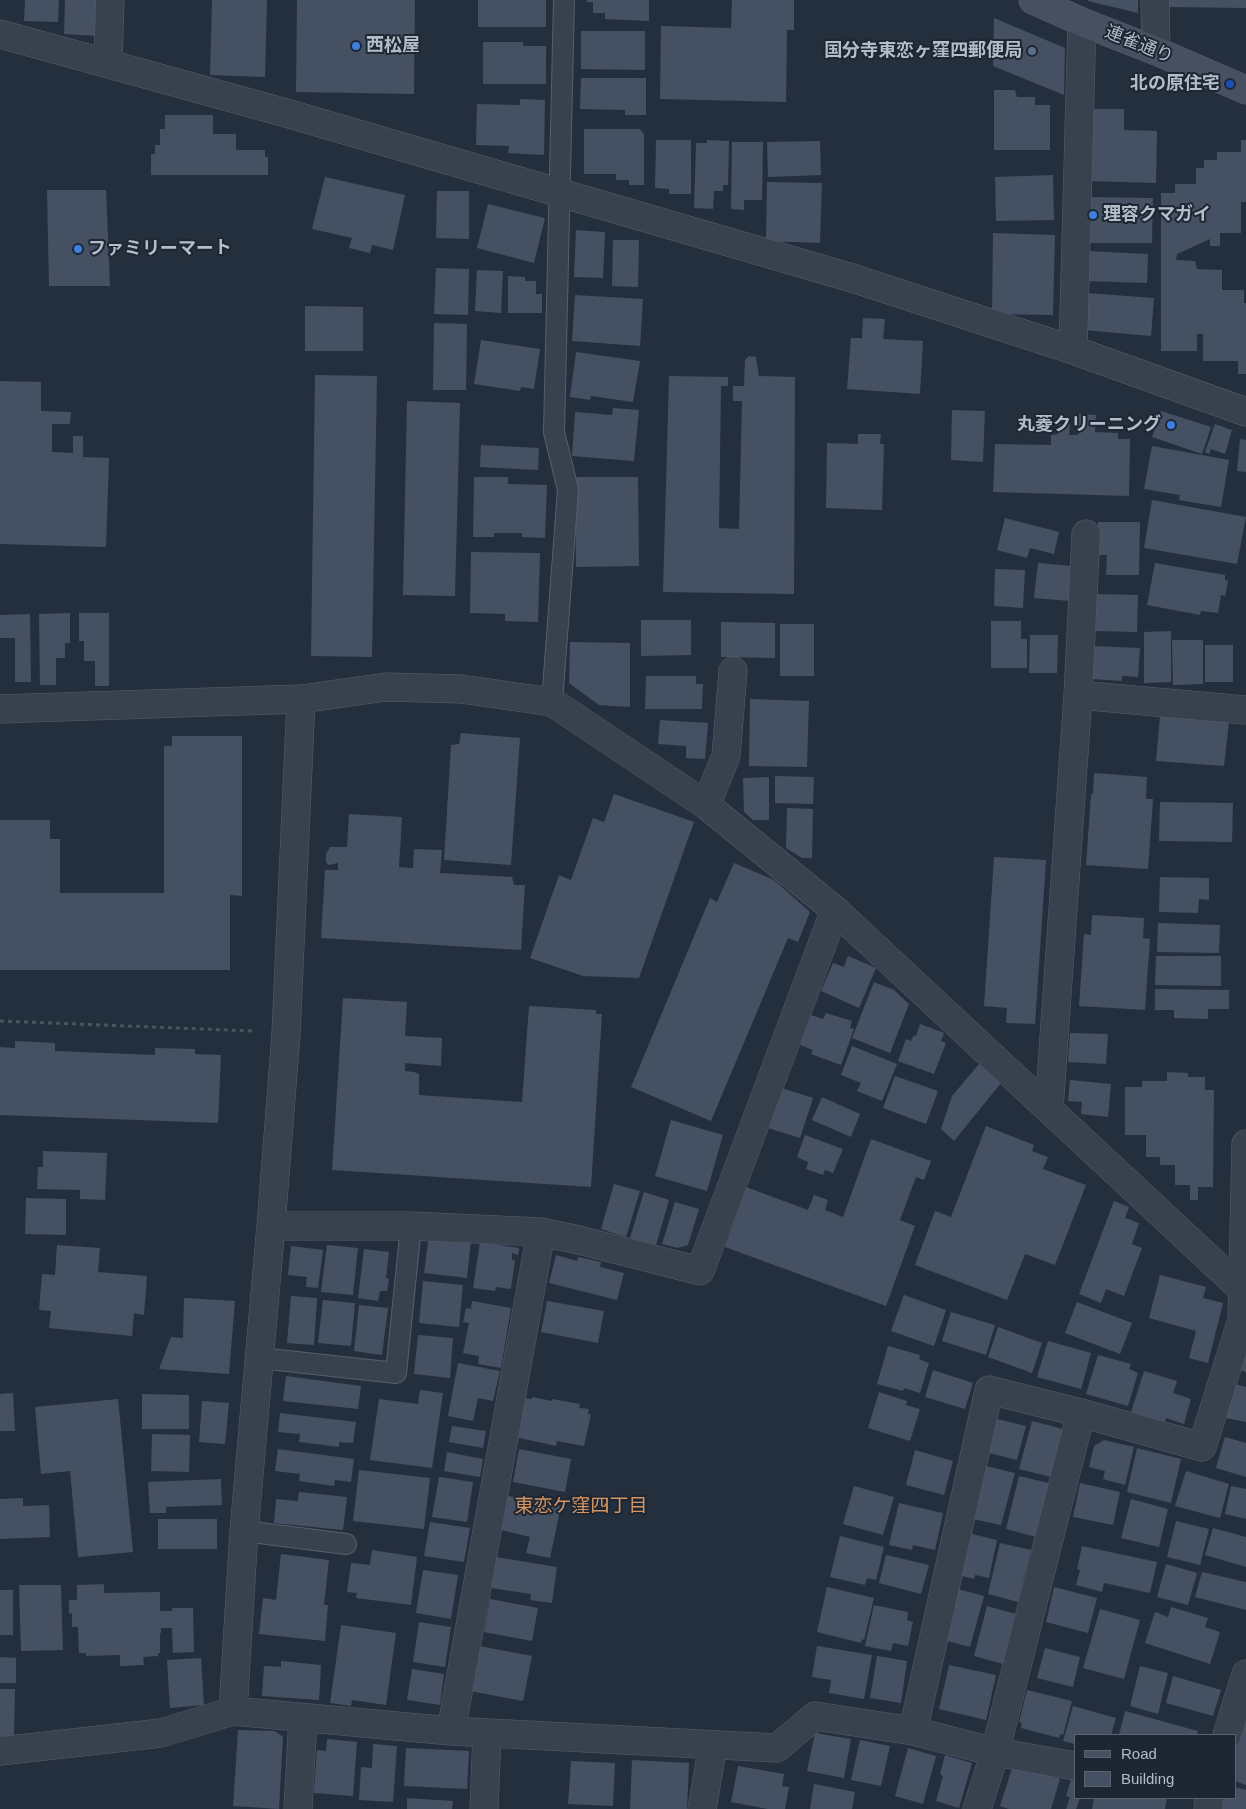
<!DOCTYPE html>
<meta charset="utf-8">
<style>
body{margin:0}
#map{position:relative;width:1246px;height:1809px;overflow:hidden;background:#242f3e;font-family:Helvetica,sans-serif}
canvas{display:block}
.legend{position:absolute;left:1074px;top:1734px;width:162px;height:65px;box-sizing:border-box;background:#1d2633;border:1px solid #59626f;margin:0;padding:6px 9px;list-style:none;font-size:15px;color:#b4bcc9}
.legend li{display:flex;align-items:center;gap:10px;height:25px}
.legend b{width:25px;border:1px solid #59626f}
</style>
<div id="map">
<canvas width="1246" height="1809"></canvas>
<ul class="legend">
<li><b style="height:6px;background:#465061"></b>Road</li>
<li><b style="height:14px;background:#455162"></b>Building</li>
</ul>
</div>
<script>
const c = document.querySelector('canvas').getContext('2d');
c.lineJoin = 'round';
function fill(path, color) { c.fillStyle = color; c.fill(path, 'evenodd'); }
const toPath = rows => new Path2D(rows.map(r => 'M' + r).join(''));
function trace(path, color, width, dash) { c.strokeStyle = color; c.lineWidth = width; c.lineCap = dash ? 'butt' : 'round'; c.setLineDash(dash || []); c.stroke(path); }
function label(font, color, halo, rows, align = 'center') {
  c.font = font + ' Helvetica,"Noto Sans JP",sans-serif'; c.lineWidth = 4; c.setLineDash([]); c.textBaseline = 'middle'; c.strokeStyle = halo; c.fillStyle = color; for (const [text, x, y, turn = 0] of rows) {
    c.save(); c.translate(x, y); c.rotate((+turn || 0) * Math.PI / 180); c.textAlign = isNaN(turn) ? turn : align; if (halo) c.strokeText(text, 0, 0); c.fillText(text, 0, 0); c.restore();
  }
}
fill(toPath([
 [25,0,59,0,58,22,24,21],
 [65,0,100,0,99,36,64,34],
 [212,0,267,0,265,77,210,75],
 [297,0,415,0,414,94,296,92],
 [478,0,546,0,546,27,478,27],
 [587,0,649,0,649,21,605,19,605,13,593,13,593,2,587,2],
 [732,0,794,0,794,30,787,30,786,102,660,99,661,26,731,28],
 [1088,0,1138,0,1138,13,1088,1],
 [1167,0,1246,0,1246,8,1167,7],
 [994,18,1065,48,1064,95,993,66],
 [581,31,645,31,645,70,581,69],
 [483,42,523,42,523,46,546,46,546,84,483,84],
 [581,78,646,78,646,115,625,115,625,110,580,109],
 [994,90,1015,90,1017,97,1035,97,1035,105,1050,105,1050,150,994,150],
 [520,99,545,100,544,155,508,153,509,146,476,145,477,104,520,105],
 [1090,109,1124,109,1124,130,1157,131,1156,183,1089,181],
 [165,115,213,115,213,134,236,134,236,150,265,150,265,157,268,157,268,175,151,175,151,154,155,154,155,145,160,145,160,129,165,129],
 [584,129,640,129,644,134,644,185,629,185,629,180,616,180,616,174,584,174],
 [656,140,691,140,691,194,669,194,669,189,655,188],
 [707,140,729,141,728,185,723,185,723,191,714,191,713,209,694,208,696,143,707,143],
 [1241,140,1246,140,1246,202,1241,202,1241,233,1220,233,1220,246,1210,246,1210,239,1177,254,1176,260,1195,261,1197,269,1222,270,1222,290,1244,290,1244,303,1246,303,1246,374,1238,374,1238,361,1203,361,1203,334,1197,334,1197,351,1161,351,1161,193,1175,193,1175,184,1196,184,1196,168,1204,168,1204,160,1217,160,1217,152,1241,152],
 [820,141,821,175,768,177,767,142],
 [732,142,763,142,762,200,744,200,744,210,731,209],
 [1053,175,1054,220,996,221,995,177],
 [325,177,405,195,393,250,372,245,370,253,349,248,352,238,312,229],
 [767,182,822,183,820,243,766,241],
 [47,190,106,190,110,286,49,286],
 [437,191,469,191,469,239,436,238],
 [1087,197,1153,198,1152,243,1086,243],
 [488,204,545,218,534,263,477,248],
 [576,230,605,232,603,278,574,277],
 [993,233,1055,235,1053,315,992,314],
 [613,240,639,240,638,287,612,286],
 [1086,251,1148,254,1147,283,1085,281],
 [436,268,469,269,468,315,434,314],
 [477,270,503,271,501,313,475,311],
 [508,276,525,277,525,281,536,281,536,294,542,294,542,313,508,313],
 [1086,293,1154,298,1151,336,1083,330],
 [575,295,643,299,640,346,572,341],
 [305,306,363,307,363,351,305,351],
 [863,318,885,319,883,339,923,341,920,394,847,389,851,338,862,338],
 [434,323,467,324,466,390,433,390],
 [481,340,540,349,534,389,521,387,520,391,474,384],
 [576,352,640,361,633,402,591,396,590,400,570,397],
 [749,356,756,357,759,376,795,377,794,594,663,592,669,376,728,377,728,386,721,386,719,528,739,529,742,401,733,401,733,386,744,386,745,360],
 [315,375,377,376,372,657,311,656],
 [0,381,41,382,41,411,71,412,70,424,52,424,52,452,73,453,73,436,83,436,83,457,109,458,106,547,0,544],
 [407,401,460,403,455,596,403,595],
 [613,408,639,410,634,461,572,456,575,412,612,415],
 [952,410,985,411,983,462,951,460],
 [1161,411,1211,427,1202,454,1152,437],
 [1079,414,1096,415,1095,432,1118,433,1118,439,1130,439,1129,496,993,492,995,444,1051,445,1051,435,1058,434,1059,424,1070,424,1069,435,1078,435],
 [1215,424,1232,430,1225,454,1211,449,1209,454,1205,452],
 [858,434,881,434,880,444,884,444,882,510,826,508,827,443,858,444],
 [1240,439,1246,440,1246,472,1237,471],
 [481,445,539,448,538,470,480,467],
 [1152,446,1229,460,1221,507,1179,500,1180,495,1144,489],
 [474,477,508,477,508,484,547,485,545,538,522,537,522,533,494,533,494,537,473,537],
 [575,477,638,477,639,566,576,567],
 [1152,500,1246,517,1237,564,1144,548],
 [1005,518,1059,532,1054,554,1030,548,1027,558,997,550],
 [1098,522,1140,522,1139,575,1106,575,1107,555,1097,555],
 [471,552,540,553,538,622,505,621,505,614,470,613],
 [1038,563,1072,566,1069,601,1034,598],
 [1155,563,1225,575,1225,580,1228,581,1225,596,1221,595,1218,613,1201,611,1200,615,1147,605],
 [995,569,1025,570,1023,608,994,606],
 [1095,594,1138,595,1137,632,1094,631],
 [70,613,70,643,65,643,65,658,56,658,56,685,40,685,39,614],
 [79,613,109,613,109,686,95,686,95,661,84,661,84,641,79,641],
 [30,614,31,682,15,682,15,638,0,638,0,615],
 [641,620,691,620,691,655,641,656],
 [991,621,1021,621,1021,639,1027,639,1027,668,991,668],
 [721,622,775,623,775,658,721,657],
 [780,624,814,624,814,676,780,676],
 [1171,631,1171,682,1144,683,1144,632],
 [1030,635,1058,635,1057,673,1029,673],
 [1172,640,1203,640,1203,684,1173,685],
 [570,642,630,643,630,707,599,705,569,683],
 [1205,645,1233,645,1233,682,1205,682],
 [1094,646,1140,648,1138,677,1122,676,1122,681,1092,679],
 [646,676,696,676,696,684,703,684,702,709,645,709],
 [750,699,809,701,807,767,749,766],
 [1160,716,1229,722,1224,766,1156,761],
 [660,720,708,723,705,759,686,758,686,746,658,744],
 [461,733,520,738,511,865,444,860,451,745,459,744],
 [172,736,242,736,242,896,230,895,230,970,0,970,0,820,50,820,50,839,60,839,60,893,164,893,164,746,172,746],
 [1094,773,1147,777,1146,799,1153,799,1148,869,1086,865,1091,794,1093,794],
 [775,776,814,777,813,804,775,803],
 [769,777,769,820,753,820,744,812,743,778],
 [614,794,694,822,639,978,583,976,530,958,559,875,571,880,593,818,604,822],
 [1160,802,1233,803,1232,842,1159,841],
 [787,808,813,809,812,858,802,858,786,848],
 [349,814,402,817,399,867,413,868,414,849,442,850,440,873,512,877,514,885,525,885,521,950,321,938,325,870,338,870,338,863,328,865,326,862,326,854,330,847,347,847],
 [994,857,1046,860,1035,1024,1006,1023,1007,1008,984,1006],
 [734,863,774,880,810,912,798,942,788,938,711,1121,631,1087,710,898,717,902],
 [1160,877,1209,878,1209,900,1199,899,1198,913,1159,912],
 [1092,915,1144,918,1143,938,1150,939,1145,1010,1079,1006,1084,934,1091,935],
 [1158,923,1220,925,1219,953,1157,952],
 [848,956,876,968,859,1008,821,991,833,963,844,967],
 [1156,956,1221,956,1221,986,1155,985],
 [874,982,894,990,909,1004,890,1053,852,1038],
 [1155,989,1229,990,1229,1009,1208,1009,1208,1019,1174,1018,1174,1010,1155,1010],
 [343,998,407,1002,405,1036,442,1038,441,1066,405,1063,405,1071,414,1072,419,1074,419,1095,522,1102,529,1006,596,1010,596,1014,602,1014,591,1187,332,1170],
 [826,1013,852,1021,850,1028,854,1029,841,1065,811,1054,813,1050,800,1045,811,1015,823,1019],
 [920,1024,944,1033,941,1041,946,1043,934,1074,898,1061,906,1039,911,1041,914,1035,916,1036],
 [1070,1033,1108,1034,1106,1064,1068,1062],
 [15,1041,55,1043,55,1051,155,1055,155,1048,195,1049,195,1054,221,1055,218,1123,0,1115,0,1047,15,1048],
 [852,1046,897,1064,882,1101,857,1091,861,1083,841,1075],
 [979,1064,1001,1083,954,1141,941,1129,952,1096],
 [1167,1072,1188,1073,1188,1077,1205,1077,1205,1090,1214,1090,1213,1187,1198,1187,1198,1200,1190,1200,1190,1185,1175,1185,1175,1165,1160,1165,1160,1157,1146,1157,1146,1135,1125,1135,1125,1087,1142,1087,1142,1081,1167,1081],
 [895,1076,938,1091,926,1124,883,1108],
 [1070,1080,1111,1084,1108,1117,1081,1114,1082,1102,1068,1101],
 [782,1088,813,1098,800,1138,768,1128],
 [822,1097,860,1114,851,1137,812,1120],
 [671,1120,723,1135,707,1191,655,1176],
 [986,1126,1034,1145,1032,1151,1048,1157,1043,1169,1086,1185,1055,1265,1025,1254,1007,1300,915,1265,935,1211,951,1217],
 [805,1135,843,1149,833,1173,825,1170,823,1175,806,1169,808,1162,797,1157],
 [871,1139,931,1161,924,1180,916,1177,900,1220,915,1226,886,1306,725,1247,746,1187,808,1210,814,1195,828,1200,825,1210,843,1217],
 [43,1151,107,1153,105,1200,80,1199,80,1190,37,1189,38,1167,43,1167],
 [614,1184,640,1191,626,1237,601,1229],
 [644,1192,669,1200,656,1245,630,1238],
 [26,1198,66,1199,66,1235,25,1234],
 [1114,1201,1129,1207,1125,1218,1139,1223,1132,1244,1142,1248,1124,1296,1106,1289,1101,1303,1079,1294],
 [675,1202,699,1209,688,1245,678,1248,662,1244],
 [429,1235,471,1240,467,1278,424,1273],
 [480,1242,519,1248,518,1255,512,1253,512,1260,515,1260,511,1289,496,1287,495,1291,473,1288],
 [57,1245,100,1248,98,1272,147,1276,144,1315,134,1313,132,1336,49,1328,51,1311,39,1310,42,1274,55,1275],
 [327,1245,358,1248,353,1295,321,1292],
 [291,1246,323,1250,318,1288,306,1287,307,1277,288,1275],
 [364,1249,389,1252,386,1278,389,1279,387,1291,380,1291,378,1301,358,1298],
 [556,1255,577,1261,578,1257,601,1262,600,1267,624,1273,617,1300,549,1283],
 [1160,1275,1206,1287,1203,1298,1223,1303,1208,1363,1189,1358,1196,1331,1149,1318],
 [423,1281,463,1285,459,1327,419,1323],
 [904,1295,946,1310,934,1346,891,1331],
 [291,1296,317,1298,314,1345,287,1343],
 [184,1298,235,1301,229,1374,159,1369,171,1337,183,1338],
 [323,1300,355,1303,351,1346,318,1343],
 [472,1301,511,1308,501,1368,478,1364,479,1356,463,1353,469,1323,463,1322,466,1308,471,1309],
 [547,1301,604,1311,598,1343,541,1332],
 [1077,1302,1132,1323,1120,1354,1065,1333],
 [359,1305,388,1308,382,1355,354,1351],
 [951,1312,995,1325,986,1355,942,1341],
 [998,1327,1042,1343,1032,1373,988,1357],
 [418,1335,453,1338,450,1378,414,1374],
 [1246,1337,1246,1372,1236,1369],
 [1048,1341,1091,1353,1081,1389,1037,1377],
 [888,1346,920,1355,919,1359,929,1363,920,1393,904,1388,903,1391,877,1384],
 [1098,1355,1131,1364,1129,1369,1138,1373,1128,1406,1086,1394],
 [458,1363,500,1371,493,1401,478,1398,473,1421,448,1416],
 [933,1370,973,1383,965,1409,925,1397],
 [1144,1371,1177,1381,1173,1393,1191,1399,1184,1424,1166,1418,1165,1422,1131,1412],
 [286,1376,361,1386,358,1409,283,1401],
 [1235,1384,1246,1387,1246,1422,1226,1418],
 [420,1390,443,1393,432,1468,370,1460,379,1399,418,1404],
 [879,1392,907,1401,906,1405,920,1409,910,1441,868,1428],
 [13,1393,15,1431,0,1431,0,1394],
 [142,1394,189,1395,189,1429,142,1429],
 [532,1397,552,1401,552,1399,580,1404,579,1408,589,1409,588,1414,591,1414,584,1446,557,1441,556,1446,515,1437,524,1398,532,1399],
 [118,1399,133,1552,78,1557,70,1471,41,1474,35,1407],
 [202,1401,229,1403,225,1444,199,1442],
 [280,1413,356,1422,353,1443,339,1442,339,1447,299,1442,300,1434,278,1432],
 [997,1419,1026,1426,1017,1460,989,1453],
 [1032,1421,1063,1429,1051,1477,1019,1469],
 [452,1426,486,1431,483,1448,449,1442],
 [152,1434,190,1435,189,1472,151,1471],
 [1225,1437,1246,1443,1246,1477,1216,1468],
 [1104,1440,1134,1447,1125,1485,1103,1479,1105,1471,1089,1467,1094,1446],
 [1137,1448,1181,1459,1171,1503,1127,1492],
 [278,1449,354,1459,351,1482,335,1480,334,1486,299,1481,300,1474,275,1471],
 [519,1449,571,1459,565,1492,513,1482],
 [915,1450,953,1461,944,1495,906,1485],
 [447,1452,483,1459,480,1477,444,1471],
 [986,1466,1015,1473,1001,1525,973,1519],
 [359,1470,430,1478,424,1529,353,1521],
 [1186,1471,1229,1484,1220,1518,1175,1506],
 [1019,1476,1049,1483,1036,1537,1006,1529],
 [439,1477,473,1482,467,1522,432,1517],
 [221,1479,222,1505,166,1507,166,1513,150,1513,148,1482],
 [1080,1483,1120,1492,1113,1525,1073,1517],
 [854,1486,894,1497,883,1535,843,1524],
 [1231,1486,1246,1489,1246,1519,1225,1514],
 [299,1492,347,1497,343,1530,274,1523,276,1499,298,1501],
 [508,1496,561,1506,550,1558,526,1553,530,1537,501,1530],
 [23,1498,23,1506,49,1505,50,1537,0,1539,0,1499],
 [1131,1499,1168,1509,1159,1547,1121,1538],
 [899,1503,943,1513,935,1550,913,1545,912,1550,889,1545],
 [158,1519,217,1519,217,1549,158,1549],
 [1176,1521,1209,1529,1200,1565,1167,1557],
 [430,1522,470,1528,464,1562,424,1556],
 [1213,1528,1246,1537,1246,1567,1205,1555],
 [968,1533,997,1540,989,1578,975,1575,974,1579,958,1575],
 [840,1536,884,1547,876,1580,867,1578,865,1585,830,1577],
 [1000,1543,1031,1550,1018,1602,988,1594],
 [1082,1546,1157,1562,1150,1593,1104,1583,1102,1592,1076,1585,1080,1570,1077,1569],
 [372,1550,417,1557,411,1605,356,1598,357,1593,347,1592,351,1563,370,1565],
 [281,1554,329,1560,324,1605,328,1605,325,1641,259,1634,263,1598,276,1600],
 [886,1555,929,1565,921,1594,879,1583],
 [496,1557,557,1567,552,1603,530,1600,531,1594,491,1588],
 [1166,1564,1197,1573,1188,1605,1157,1597],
 [423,1570,458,1575,451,1619,416,1613],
 [1202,1572,1246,1582,1246,1610,1195,1597],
 [104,1584,104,1593,160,1592,160,1611,172,1611,172,1608,193,1608,194,1652,173,1653,172,1628,161,1628,161,1633,160,1633,160,1653,158,1653,158,1656,143,1657,144,1665,120,1666,120,1655,86,1656,86,1653,79,1653,78,1627,72,1627,72,1613,69,1614,69,1600,77,1600,77,1585],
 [19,1585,61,1585,63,1650,21,1651],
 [827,1587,874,1598,864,1640,862,1639,861,1643,817,1632],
 [1054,1587,1097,1598,1088,1633,1046,1622],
 [954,1588,984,1596,970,1647,940,1639],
 [0,1590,13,1590,13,1635,0,1635],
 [490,1599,538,1608,532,1641,484,1632],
 [874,1605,908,1612,907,1620,913,1622,908,1646,893,1643,891,1651,865,1646],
 [987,1606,1016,1614,1003,1664,974,1656],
 [1171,1607,1208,1618,1205,1627,1220,1632,1210,1664,1145,1643,1155,1612,1168,1617],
 [1100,1609,1140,1620,1124,1679,1083,1668],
 [419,1622,451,1627,445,1667,413,1662],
 [341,1625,396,1633,386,1705,352,1700,351,1706,330,1703],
 [479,1646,532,1656,523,1701,470,1691],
 [817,1646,872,1655,864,1699,829,1693,831,1680,812,1677],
 [1045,1648,1080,1657,1073,1687,1037,1678],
 [877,1656,907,1661,901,1703,870,1698],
 [0,1657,16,1658,16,1683,0,1683],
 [201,1658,204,1705,170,1708,167,1660],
 [281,1661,321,1665,319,1700,262,1696,264,1666,281,1667],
 [949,1665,996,1675,986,1720,939,1709],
 [1140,1666,1168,1673,1158,1714,1130,1706],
 [412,1669,444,1674,440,1705,407,1700],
 [1173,1676,1221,1690,1213,1716,1166,1703],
 [0,1689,15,1689,14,1736,0,1736],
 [1027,1690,1072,1701,1063,1735,1060,1734,1059,1738,1021,1728,1022,1723,1019,1722],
 [1073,1706,1116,1718,1111,1735,1075,1735,1075,1744,1063,1741],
 [1246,1708,1246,1785,1235,1781,1235,1742],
 [1125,1711,1198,1731,1197,1735,1119,1735],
 [238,1730,275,1731,283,1737,279,1809,233,1806],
 [815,1733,851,1739,844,1778,807,1771],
 [327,1739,357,1742,353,1796,314,1793,317,1750,326,1751],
 [860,1740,890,1746,881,1786,851,1780],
 [373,1744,397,1746,393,1802,359,1800,361,1767,372,1768],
 [406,1748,469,1751,467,1789,404,1786],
 [908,1748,936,1756,923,1804,895,1796],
 [945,1755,972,1763,959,1808,936,1801,943,1776,940,1774],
 [632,1760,689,1763,687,1809,630,1809],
 [571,1761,615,1763,613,1806,568,1804],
 [1013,1765,1060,1779,1051,1809,1009,1809,1000,1806],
 [738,1766,784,1774,782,1786,789,1787,785,1809,768,1809,731,1802],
 [1073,1773,1075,1774,1075,1798,1080,1798,1076,1809,1066,1809,1070,1797,1066,1796],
 [814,1784,855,1792,852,1809,810,1809],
 [1235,1787,1246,1790,1246,1809,1221,1809,1223,1798,1235,1798],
 [407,1798,453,1801,452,1809,407,1809],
 [1094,1798,1167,1798,1165,1809,1092,1809]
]), '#455162');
const service = toPath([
 [552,702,568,490,554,432,564,0],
 [260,1358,396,1373,411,1226],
 [244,1531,346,1544]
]);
const minor = toPath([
 [1155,0,1156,51],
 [0,34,286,113,852,278,1073,350,1246,412],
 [108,63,110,0],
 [1073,350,1082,22],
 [1078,695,1246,710],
 [0,709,301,699,386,687,461,689,552,702,706,805,835,910,1246,1293],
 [706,805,726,756,733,671],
 [1049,1109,1078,695,1086,534],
 [271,1226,411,1226,541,1232,579,1240,700,1271,835,910],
 [233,1711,244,1531,271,1226,286,1034,301,699],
 [451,1731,541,1232],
 [913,1731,989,1390,1081,1413,1202,1447,1242,1320,1246,1144],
 [1227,1735,1246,1674],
 [0,1751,161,1733,233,1711,451,1731,777,1748,815,1716,913,1731,995,1752,1075,1766],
 [298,1809,303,1719],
 [484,1809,487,1733],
 [702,1809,713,1745],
 [977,1809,995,1752,1081,1413],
 [1208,1809,1209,1798]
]);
const secondary = toPath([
 [1033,0,1082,22,1156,51,1246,90]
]);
trace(service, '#565f6c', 22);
trace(minor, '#565f6c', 29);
trace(secondary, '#565f6c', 29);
trace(toPath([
 [0,1021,254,1031]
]), '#44595c', 3, [4, 4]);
trace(service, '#38414e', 20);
trace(minor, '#38414e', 28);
trace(secondary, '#465061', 28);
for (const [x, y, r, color] of [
 [356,46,5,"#3f7fe0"],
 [1032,51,5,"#5c6f8a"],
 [1230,84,5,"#1a4fb4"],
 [1093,215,5,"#3f7fe0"],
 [78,249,5,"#3f7fe0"],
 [1171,425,5,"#3f7fe0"]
]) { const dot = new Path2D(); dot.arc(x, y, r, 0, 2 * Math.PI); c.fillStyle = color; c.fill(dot); trace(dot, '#1d2633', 2); }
label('18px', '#b4bcc9', '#1d2633', [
 ["連雀通り",1139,45,22]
]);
label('bold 18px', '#b4bcc9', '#1d2633', [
 ["西松屋",366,46],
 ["国分寺東恋ヶ窪四郵便局",1022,51,"right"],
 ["北の原住宅",1220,84,"right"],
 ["理容クマガイ",1103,215],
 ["ファミリーマート",88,249],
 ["丸菱クリーニング",1161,425,"right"]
], 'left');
label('19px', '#d59563', '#1d2633', [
 ["東恋ケ窪四丁目",581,1507]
]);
</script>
